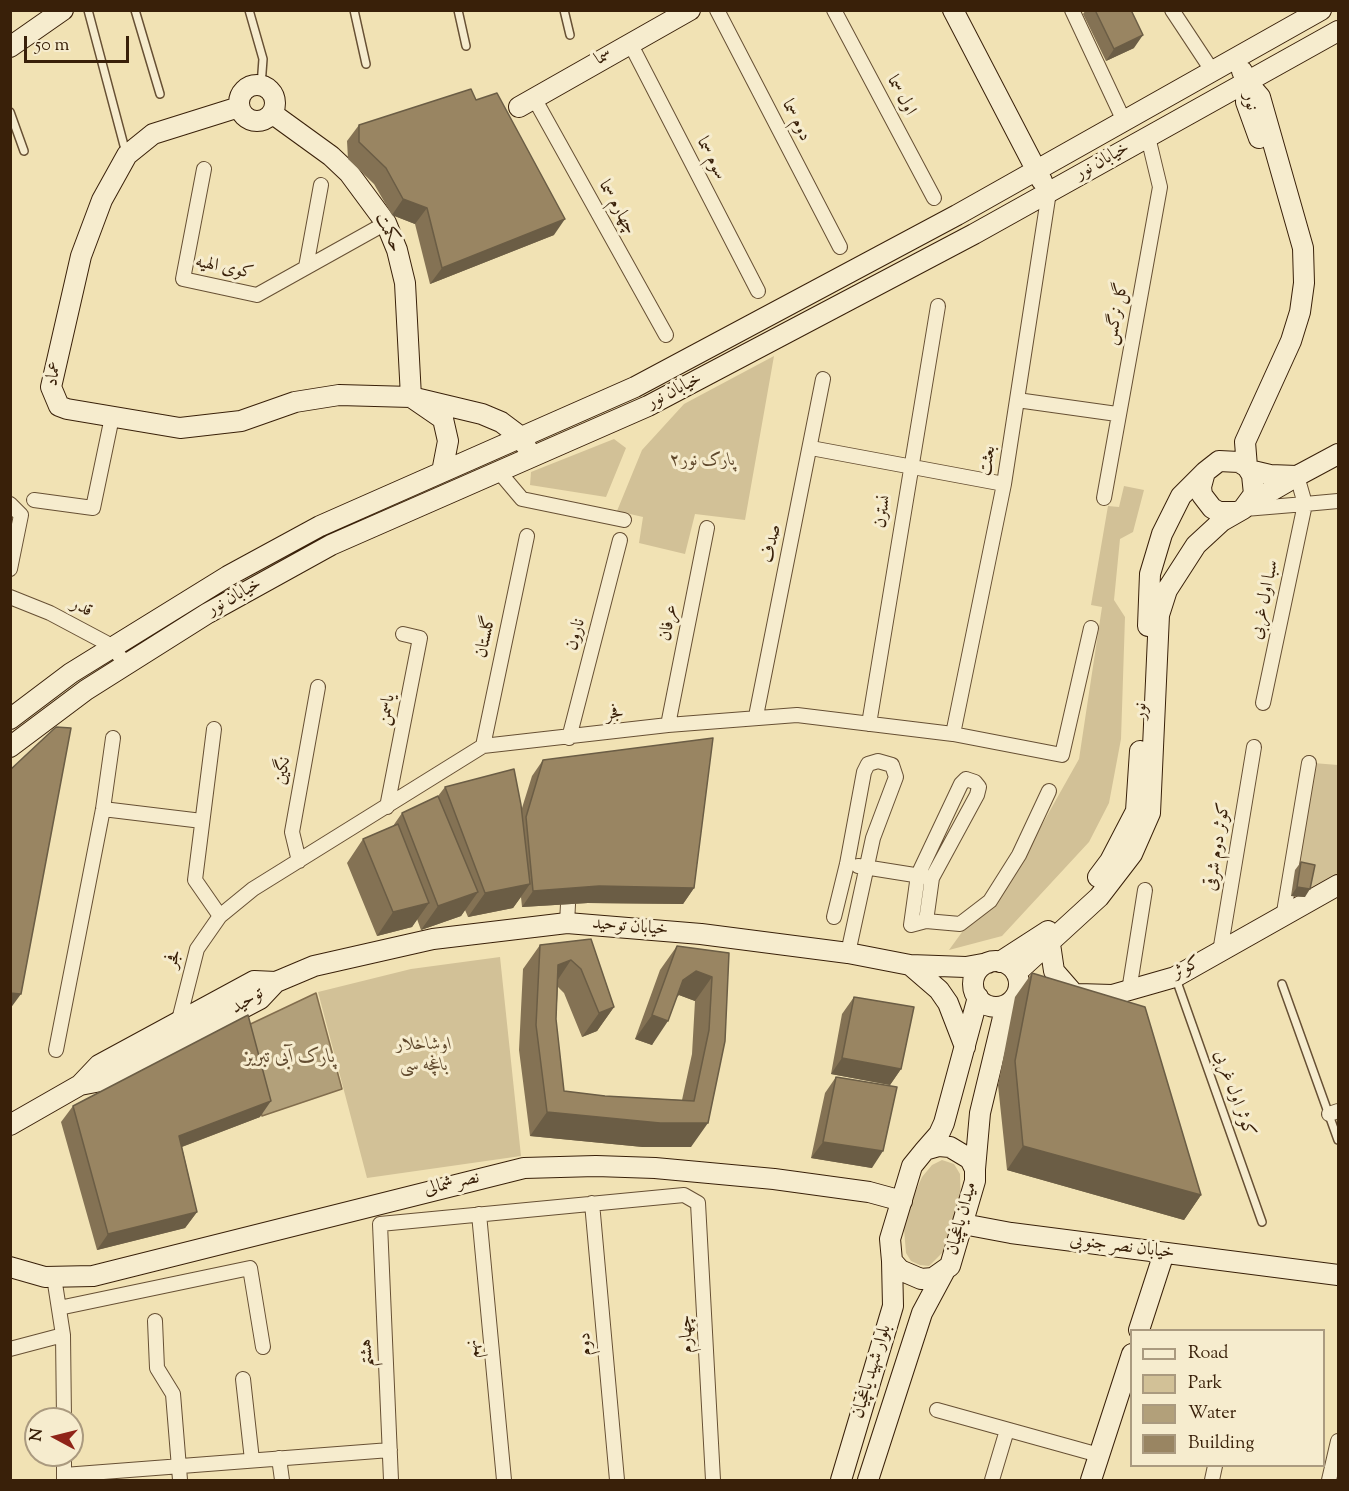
<!DOCTYPE html>
<meta charset="utf-8">
<style>
body{margin:0}
#map{position:relative;width:1349px;height:1491px;overflow:hidden;background:#f1e2b4;font-family:"Sorts Mill Goudy",serif}
canvas{display:block}
.frame{position:absolute;inset:0;border:12px solid #392009;pointer-events:none}
.legend{position:absolute;left:1130px;top:1329px;width:195px;height:138px;box-sizing:border-box;background:#f6ecce;border:2px solid #aa9a7f;margin:0;padding:8px 10px;list-style:none;font-size:18px;color:#392009}
.legend li{display:flex;align-items:center;gap:12px;height:30px}
.legend b{width:30px;border:2px solid #aa9a7f}
.north{position:absolute;left:24px;top:1407px;width:60px;height:60px;box-sizing:border-box;background:#f6ecce;border:2px solid #aa9a7f;border-radius:50%;rotate:277deg;font-size:16px;font-weight:700;line-height:24px;text-align:center;color:#392009}
.north::after{content:'';display:block;margin:auto;width:21px;height:27px;background:#8f2418;clip-path:polygon(50% 0,100% 100%,50% 72%,0 100%)}
.scale{position:absolute;left:24px;top:36px;width:105px;height:27px;box-sizing:border-box;border:3px solid #392009;border-top:0;padding-left:8px;font-size:18px;line-height:21px;white-space:nowrap;color:#392009;-webkit-text-stroke:4px #f6ecce;paint-order:stroke}
</style>
<div id="map">
<canvas width="1349" height="1491"></canvas>
<div class="frame"></div>
<ul class="legend">
<li><b style="height:8px;background:#f6ecce"></b>Road</li>
<li><b style="height:16px;background:#d2c197"></b>Park</li>
<li><b style="height:16px;background:#b2a07a"></b>Water</li>
<li><b style="height:16px;background:#998562"></b>Building</li>
</ul>
<div class="north">N</div>
<div class="scale">50 m</div>
</div>
<script>
const c = document.querySelector('canvas').getContext('2d');
c.lineJoin = 'round';
function fill(path, color) { c.fillStyle = color; c.fill(path, 'evenodd'); }
const toPath = rows => new Path2D(rows.map(r => 'M' + r).join(''));
function trace(path, color, width, dash) { c.strokeStyle = color; c.lineWidth = width; c.lineCap = dash ? 'butt' : 'round'; c.setLineDash(dash || []); c.stroke(path); }
function label(font, color, halo, rows, align = 'center') {
  c.font = font + ' "Sorts Mill Goudy",Amiri,serif'; c.lineWidth = 6; c.setLineDash([]); c.textBaseline = 'middle'; c.strokeStyle = halo; c.fillStyle = color; for (const [text, x, y, turn = 0] of rows) {
    c.save(); c.translate(x, y); c.rotate((+turn || 0) * Math.PI / 180); c.textAlign = isNaN(turn) ? turn : align; if (halo) c.strokeText(text, 0, 0); c.fillText(text, 0, 0); c.restore();
  }
}
fill(toPath([
 [774,356,745,520,695,514,685,554,639,543,643,517,617,511,642,450,684,404],
 [614,439,626,448,606,497,530,485,531,472],
 [1124,486,1144,490,1133,532,1120,539,1114,600,1125,617,1121,739,1109,803,1089,842,1002,936,949,950,965,928,1008,885,1079,759,1102,607,1091,605,1108,506,1119,507],
 [1313,763,1338,765,1338,881,1291,896],
 [500,957,521,1156,367,1178,318,992,411,969],
 [942,1160,954,1164,960,1174,961,1204,944,1251,929,1266,920,1265,911,1261,906,1253,904,1229,907,1211,922,1177,932,1165]
]), '#d2c197');
const water = toPath([
 [316,993,342,1089,262,1116,240,1029,316,993]
]);
fill(water, '#b2a07a');
trace(water, '#826d4d', 1.5);
const lane = toPath([
 [88,10,126,153],
 [135,10,160,94],
 [249,10,263,59,261,86],
 [354,10,366,64],
 [458,10,466,46],
 [564,10,570,35],
 [10,112,24,151],
 [1176,979,1262,1222],
 [1282,984,1338,1140]
]);
const street = toPath([
 [717,10,840,247],
 [834,10,934,198],
 [1072,10,1124,121],
 [1172,10,1213,72],
 [630,43,758,291],
 [534,98,666,335],
 [204,169,183,279,257,295,386,223],
 [306,267,321,185],
 [1017,400,1117,414],
 [811,448,1004,484],
 [500,473,522,499,624,520],
 [1297,476,1305,504,1338,501],
 [1104,498,1160,187,1148,137],
 [34,500,93,508,112,417],
 [10,504,21,515,10,569],
 [1245,509,1305,504,1263,703],
 [10,597,50,613,112,646,126,665],
 [756,716,823,379],
 [869,724,938,306],
 [668,725,707,528],
 [214,729,195,880,220,916],
 [953,734,1004,484,1049,192],
 [569,738,620,540],
 [483,746,527,536],
 [966,779,975,782,979,787,977,795,932,878,926,921,911,925,918,875,961,784,966,779],
 [387,807,420,638,403,634],
 [103,809,202,821],
 [299,861,292,832,318,687],
 [858,866,927,877],
 [834,917,847,864,864,772,868,764,878,761,892,765,896,777,873,838,848,953],
 [1283,918,1309,763],
 [926,921,960,924,990,901,1019,855,1049,791],
 [567,923,569,886],
 [1220,952,1254,747],
 [1129,991,1145,890],
 [182,1025,179,1020,197,949,220,916,253,889,483,746,668,725,797,715,953,734,1062,755,1091,628],
 [56,1050,103,809,113,738],
 [1329,1114,1338,1111],
 [592,1203,617,1480],
 [479,1214,504,1480],
 [54,1277,63,1335,64,1419],
 [59,1308,250,1268,263,1347],
 [155,1321,157,1368,173,1394,180,1480],
 [10,1349,63,1335],
 [243,1379,252,1460],
 [937,1410,1099,1455],
 [64,1455,64,1480],
 [279,1458,282,1480],
 [64,1475,390,1450],
 [391,1480,380,1224,684,1195,698,1203,713,1480],
 [992,1480,1007,1430],
 [1212,1480,1215,1466],
 [1329,1480,1338,1441]
]);
const secondary = toPath([
 [953,10,1042,181],
 [10,47,63,10],
 [1242,71,1247,82,1260,97,1303,248,1304,283,1300,312,1291,341,1245,442,1247,467],
 [1247,82,1246,102,1259,138],
 '239 103a18 18 0 1 1 36 0a18 18 0 1 1-36 0Z',
 [239,107,153,134,127,155,102,200,81,256,51,387,59,406,67,409,180,428,241,421,295,402,339,395,411,397,405,283,397,250,386,223,349,173,331,156,273,114],
 [519,107,690,10],
 [442,472,448,441,443,419,411,397,482,414,501,422,521,437,526,446],
 [1297,476,1338,454],
 [1247,505,1297,476,1270,475,1249,470],
 [1148,626,1150,574,1162,534,1181,496,1205,472],
 [10,719,71,673,228,576,320,526,635,387,957,215,1321,10],
 [10,747,86,690,208,613,331,545,648,406,974,234,1338,31],
 [1098,877,1110,861,1136,811,1140,751],
 [1050,944,1054,971,1074,994,1065,997],
 '973 984a23 23 0 1 1 46 0a23 23 0 1 1-46 0Z',
 [1000,962,1048,931],
 [910,965,939,990,948,1003,965,1047],
 [1016,973,1099,897,1132,854,1150,813,1159,615,1167,590,1196,545,1222,521,1243,509,1254,494,1252,475,1247,467,1239,462,1219,461,1205,472,1201,487,1202,495,1212,508,1219,512,1235,512],
 [1078,994,1112,995,1175,977,1338,885],
 [80,1085,106,1080,260,999,276,982],
 [10,1125,80,1085,99,1065,254,981,276,982,314,966,433,939,567,923,701,934,848,953,910,965,966,967,988,963],
 [939,1146,950,1147,970,1159,975,1169,975,1181,950,1266,933,1278,921,1279,900,1270,892,1261,890,1239,912,1166,925,1150,939,1146],
 [925,1150,939,1134,944,1123,978,997],
 [975,1169,980,1113,1006,1005],
 [963,1224,1011,1233,1338,1275],
 [10,1267,45,1277,93,1276,524,1168,596,1166,655,1168,774,1179,869,1192,902,1201],
 [1139,1330,1164,1253],
 [841,1480,893,1306,892,1261],
 [868,1480,922,1313,944,1272],
 [1091,1480,1132,1354]
]);
trace(lane, '#675034', 10);
trace(street, '#675034', 16);
trace(secondary, '#392009', 22);
trace(lane, '#f6ecce', 7);
trace(street, '#f6ecce', 14);
trace(secondary, '#f6ecce', 20);
fill(toPath([
 [1086,10,1131,10,1134,48,1106,61,1083,14],
 [476,100,554,235,430,284,415,224,392,215,374,184,348,159,347,141,359,125],
 [543,760,694,888,683,904,588,903,522,907,521,897,513,908,468,917,465,910,461,916,421,930,417,919,412,927,377,936,347,863,363,839,393,826,402,813,438,796,445,787,522,808,532,776],
 [1301,862,1305,897,1291,896,1295,870],
 [591,939,614,1007,597,1031,582,1037,564,993,558,987,556,1019,564,1091,605,1096,682,1100,692,1054,695,1001,679,995,677,997,652,1045,635,1039,660,970,677,946,729,953,691,1147,643,1147,530,1136,519,1050,523,969,540,945],
 [1032,973,1201,1195,1184,1220,1007,1170,998,1085,1015,997],
 [854,997,901,1069,890,1085,831,1074,842,1014],
 [836,1077,872,1168,811,1158,825,1093],
 [73,1106,260,1117,182,1147,197,1212,185,1228,97,1250,61,1122]
]), '#847254');
fill(toPath([
 [1143,35,1134,48,1106,61,1114,49],
 [403,199,427,208,415,224,392,215],
 [565,219,554,235,430,284,442,268],
 [530,884,513,908,468,917,485,893],
 [599,886,694,888,683,904,588,903,522,907,533,891],
 [1297,887,1310,889,1305,897,1291,896],
 [478,892,461,916,421,930,438,906],
 [429,903,412,927,377,936,393,912],
 [571,960,555,984,558,965],
 [696,971,712,977,695,1001,679,995,666,1004,683,980],
 [10,993,21,994,10,1009],
 [614,1007,597,1031,582,1037,599,1013],
 [652,1015,668,1021,652,1045,635,1039],
 [842,1058,901,1069,890,1085,831,1074],
 [271,1101,260,1117,168,1152,179,1136],
 [547,1112,708,1123,691,1147,643,1147,530,1136],
 [823,1142,883,1151,872,1168,811,1158],
 [1023,1146,1201,1195,1184,1220,1007,1170],
 [197,1212,185,1228,97,1250,108,1234]
]), '#6b5d45');
const building = toPath([
 [1095,10,1131,10,1143,35,1114,49,1095,10],
 [471,89,476,100,497,93,565,219,442,268,427,208,403,199,386,168,359,142,359,125,471,89],
 [56,727,71,728,21,994,10,993,10,770,56,727],
 [713,738,694,888,599,886,533,891,526,817,543,760,713,738],
 [514,769,521,805,530,884,485,893,445,787,514,769],
 [438,796,478,892,438,906,402,813,438,796],
 [398,824,429,903,393,912,363,839,398,824],
 [1301,862,1315,865,1310,889,1297,887,1301,862],
 [591,939,614,1007,599,1013,581,969,571,960,558,965,556,1019,564,1091,605,1096,694,1101,709,1030,712,977,696,971,683,980,668,1021,652,1015,677,946,729,953,725,1041,708,1123,660,1123,547,1112,536,1025,540,945,591,939],
 [1032,973,1145,1007,1201,1195,1023,1146,1015,1061,1032,973],
 [854,997,914,1007,901,1069,842,1058,854,997],
 [248,1015,271,1101,179,1136,197,1212,108,1234,73,1106,248,1015],
 [836,1077,897,1087,883,1151,823,1142,836,1077]
]);
fill(building, '#998562');
trace(building, '#6b5d45', 1.5);
label('18px', '#392009', '#f6ecce', [
 ["سما",604,58,-30],
 ["اول سما",900,96,62],
 ["نور",1249,102,81],
 ["دوم سما",795,121,63],
 ["سوم سما",710,159,63],
 ["خیابان نور",1103,162,-29],
 ["چهارم سما",616,208,61],
 ["حکمت",387,233,65],
 ["کوی الهیه",224,269,12],
 ["گل نرگس",1118,314,-79],
 ["عماد",55,374,-82],
 ["خیابان نور",675,392,-27],
 ["بعثت",989,461,-81],
 ["نسترن",884,512,-81],
 ["صدف",773,544,-78],
 ["خیابان نور",235,598,-29],
 ["سبا اول غربی",1266,600,-78],
 ["قدر",81,609,28],
 ["عرفان",670,623,-79],
 ["نارون",577,635,-75],
 ["گلستان",487,637,-78],
 ["یاسمن",388,710,-79],
 ["نور",1142,711,-86],
 ["فجر",615,715,-7],
 ["نگین",284,771,-80],
 ["کوثر دوم شرقی",1219,847,-81],
 ["خیابان توحید",630,928,5],
 ["فجر",175,959,-72],
 ["کوثر",1187,969,-27],
 ["توحید",248,1002,-33],
 ["کوثر اول غربی",1233,1094,70],
 ["نصر شمالی",452,1185,-13],
 ["میدان یاغچیان",963,1219,-75],
 ["خیابان نصر جنوبی",1122,1248,7],
 ["چهارم",688,1334,-93],
 ["دوم",587,1344,-95],
 ["نهم",474,1349,-95],
 ["هشتم",368,1353,-92],
 ["بلوار شهید یاغچیان",873,1372,-73]
]);
label('italic 18px', '#5f482c', '#f6ecce', [
 ["پارک نور۲",703,462],
 ["اوشاخلار",424,1046],
 ["باغچه سی",424,1067]
]);
label('italic 20px', '#634d31', '#f6ecce', [
 ["پارک آبی تبریز",290,1059]
]);
</script>
